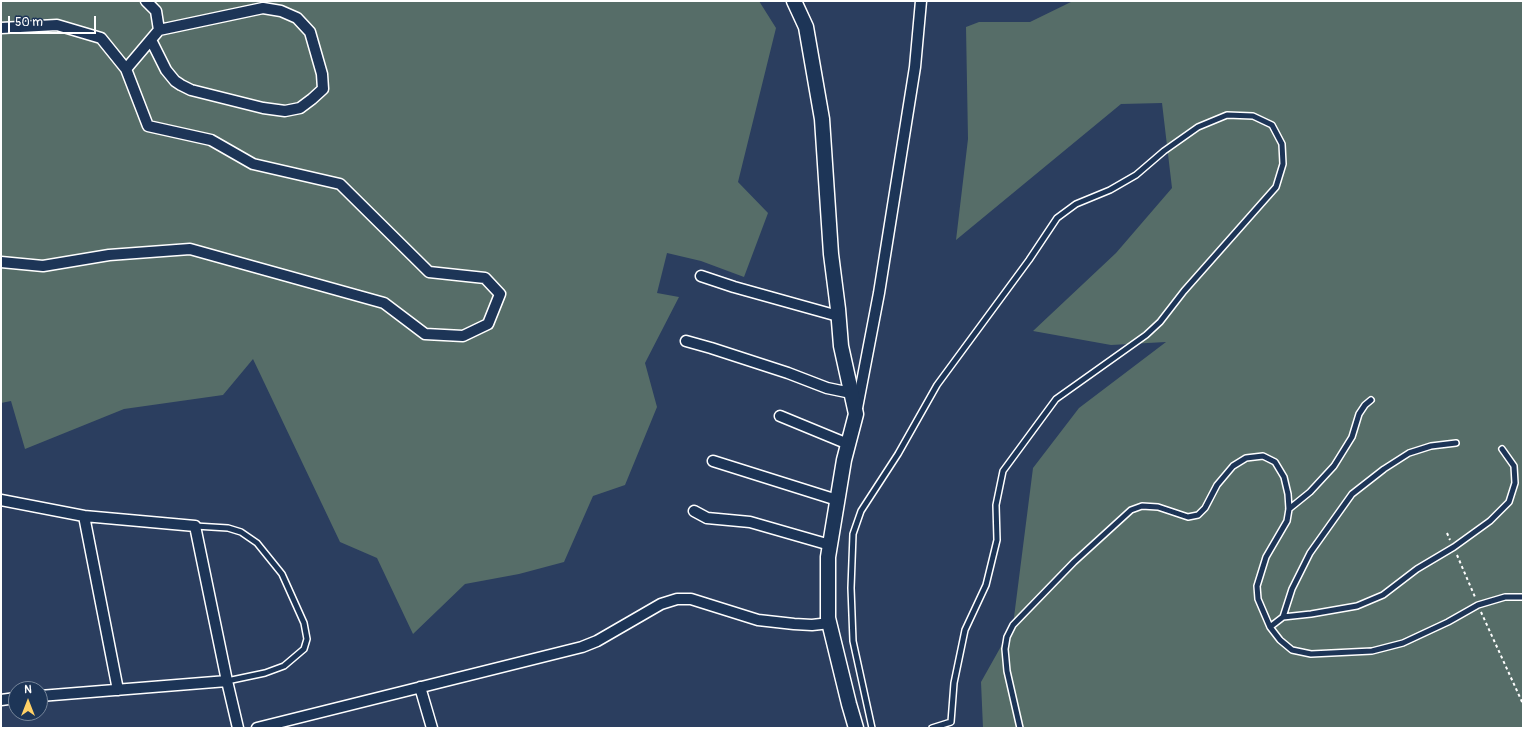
<!DOCTYPE html>
<style>
body{margin:0}
#map{position:relative;width:1524px;height:729px;overflow:hidden;background:#2b3e5f;font-family:Pangolin,sans-serif}
canvas{display:block}
.frame{position:absolute;inset:0;border:2px solid #fff;pointer-events:none}
.north{position:absolute;left:8px;top:681px;width:40px;height:40px;box-sizing:border-box;background:#1d3557;border:1px solid #77869a;border-radius:50%;rotate:0deg;font-size:11px;font-weight:700;line-height:16px;text-align:center;color:#fff}
.north::after{content:'';display:block;margin:auto;width:14px;height:18px;background:#ffd166;clip-path:polygon(50% 0,100% 100%,50% 72%,0 100%)}
.scale{position:absolute;left:8px;top:16px;width:88px;height:18px;box-sizing:border-box;border:2px solid #fff;border-top:0;padding-left:5px;font-size:12px;line-height:14px;white-space:nowrap;color:#fff;-webkit-text-stroke:3px #1d3557;paint-order:stroke}
</style>
<div id="map">
<canvas width="1524" height="729"></canvas>
<div class="frame"></div>
<div class="north">N</div>
<div class="scale">50 m</div>
</div>
<script>
const c = document.querySelector('canvas').getContext('2d');
c.lineJoin = 'round';
function fill(path, color) { c.fillStyle = color; c.fill(path, 'evenodd'); }
const toPath = rows => new Path2D(rows.map(r => 'M' + r).join(''));
function trace(path, color, width, dash) { c.strokeStyle = color; c.lineWidth = width; c.lineCap = dash ? 'butt' : 'round'; c.setLineDash(dash || []); c.stroke(path); }
fill(toPath([
 [1,1,759,1,776,28,738,182,768,213,744,277,701,261,667,253,657,293,679,297,645,363,657,407,625,485,593,496,564,562,519,574,465,584,413,634,377,558,340,542,253,359,223,395,124,409,25,449,11,401,1,403],
 [1073,1,1523,1,1523,728,983,728,981,682,1013,625,1033,468,1079,408,1166,342,1111,345,1033,331,1116,253,1172,188,1162,103,1121,104,956,240,968,139,966,27,979,22,1030,22]
]), '#566d68');
const lane = toPath([
 [1289,509,1310,492,1334,466,1352,437,1359,414,1365,405,1371,400],
 [195,526,228,528,241,532,257,543,282,574,304,623,307,639,304,649,284,666,265,673,227,681],
 [1283,617,1292,589,1310,553,1352,494,1384,469,1409,453,1431,446,1456,443],
 [1270,627,1283,617,1311,614,1357,606,1383,595,1417,569,1454,547,1490,521,1509,502,1515,483,1514,466,1502,449],
 [872,728,853,641,851,588,853,534,861,511,898,454,937,385,1029,260,1057,218,1076,204,1110,190,1136,175,1164,151,1198,127,1227,115,1253,116,1272,125,1282,144,1283,164,1276,187,1184,291,1160,322,1146,335,1056,399,1003,471,996,505,997,540,986,585,965,630,954,683,951,722,932,728],
 [1020,728,1007,671,1005,649,1007,637,1013,625,1074,562,1131,510,1142,506,1158,507,1188,517,1198,515,1205,508,1217,485,1233,466,1246,458,1263,456,1275,462,1284,477,1288,494,1289,509,1287,521,1266,557,1257,586,1258,599,1270,627,1280,640,1292,650,1311,654,1372,651,1403,643,1448,622,1478,605,1505,597,1523,597]
]);
const street = toPath([
 [1,28,57,25,101,38,126,69,148,126,211,140,253,164,340,184,429,272,485,278,500,294,488,324,463,336,425,334,384,303,190,249,109,255,43,266,1,262],
 [151,40,166,70,175,81,181,85,191,90,263,108,285,111,300,108,312,99,323,89,322,74,310,32,297,18,281,11,263,8,159,30],
 [126,69,159,30,156,11,146,1],
 [701,276,734,287,838,316],
 [686,341,711,348,788,373,827,388,851,393],
 [857,408,879,293,915,67,921,1],
 [780,416,848,444],
 [713,461,837,500],
 [1,500,84,516],
 [694,511,707,518,750,522,830,545],
 [420,687,432,728],
 [118,690,84,516,195,526,227,681,238,728],
 [40,696,227,681],
 [1,700,16,698],
 [257,728,582,647,597,641,661,604,677,599,691,599,758,620,794,624,812,625,830,623]
]);
const secondary = toPath([
 [794,1,806,27,822,119,831,254,838,309,841,346,856,414,844,460,828,557,828,618,849,704,856,728]
]);
trace(lane, '#fff', 8);
trace(street, '#fff', 13);
trace(secondary, '#fff', 17);
trace(toPath([
 [1447,533,1450,540],
 [1457,555,1475,597],
 [1481,612,1523,704]
]), '#fff', 2, [3, 3]);
trace(lane, '#1d3557', 5);
trace(street, '#1d3557', 10);
trace(secondary, '#1d3557', 14);
</script>
